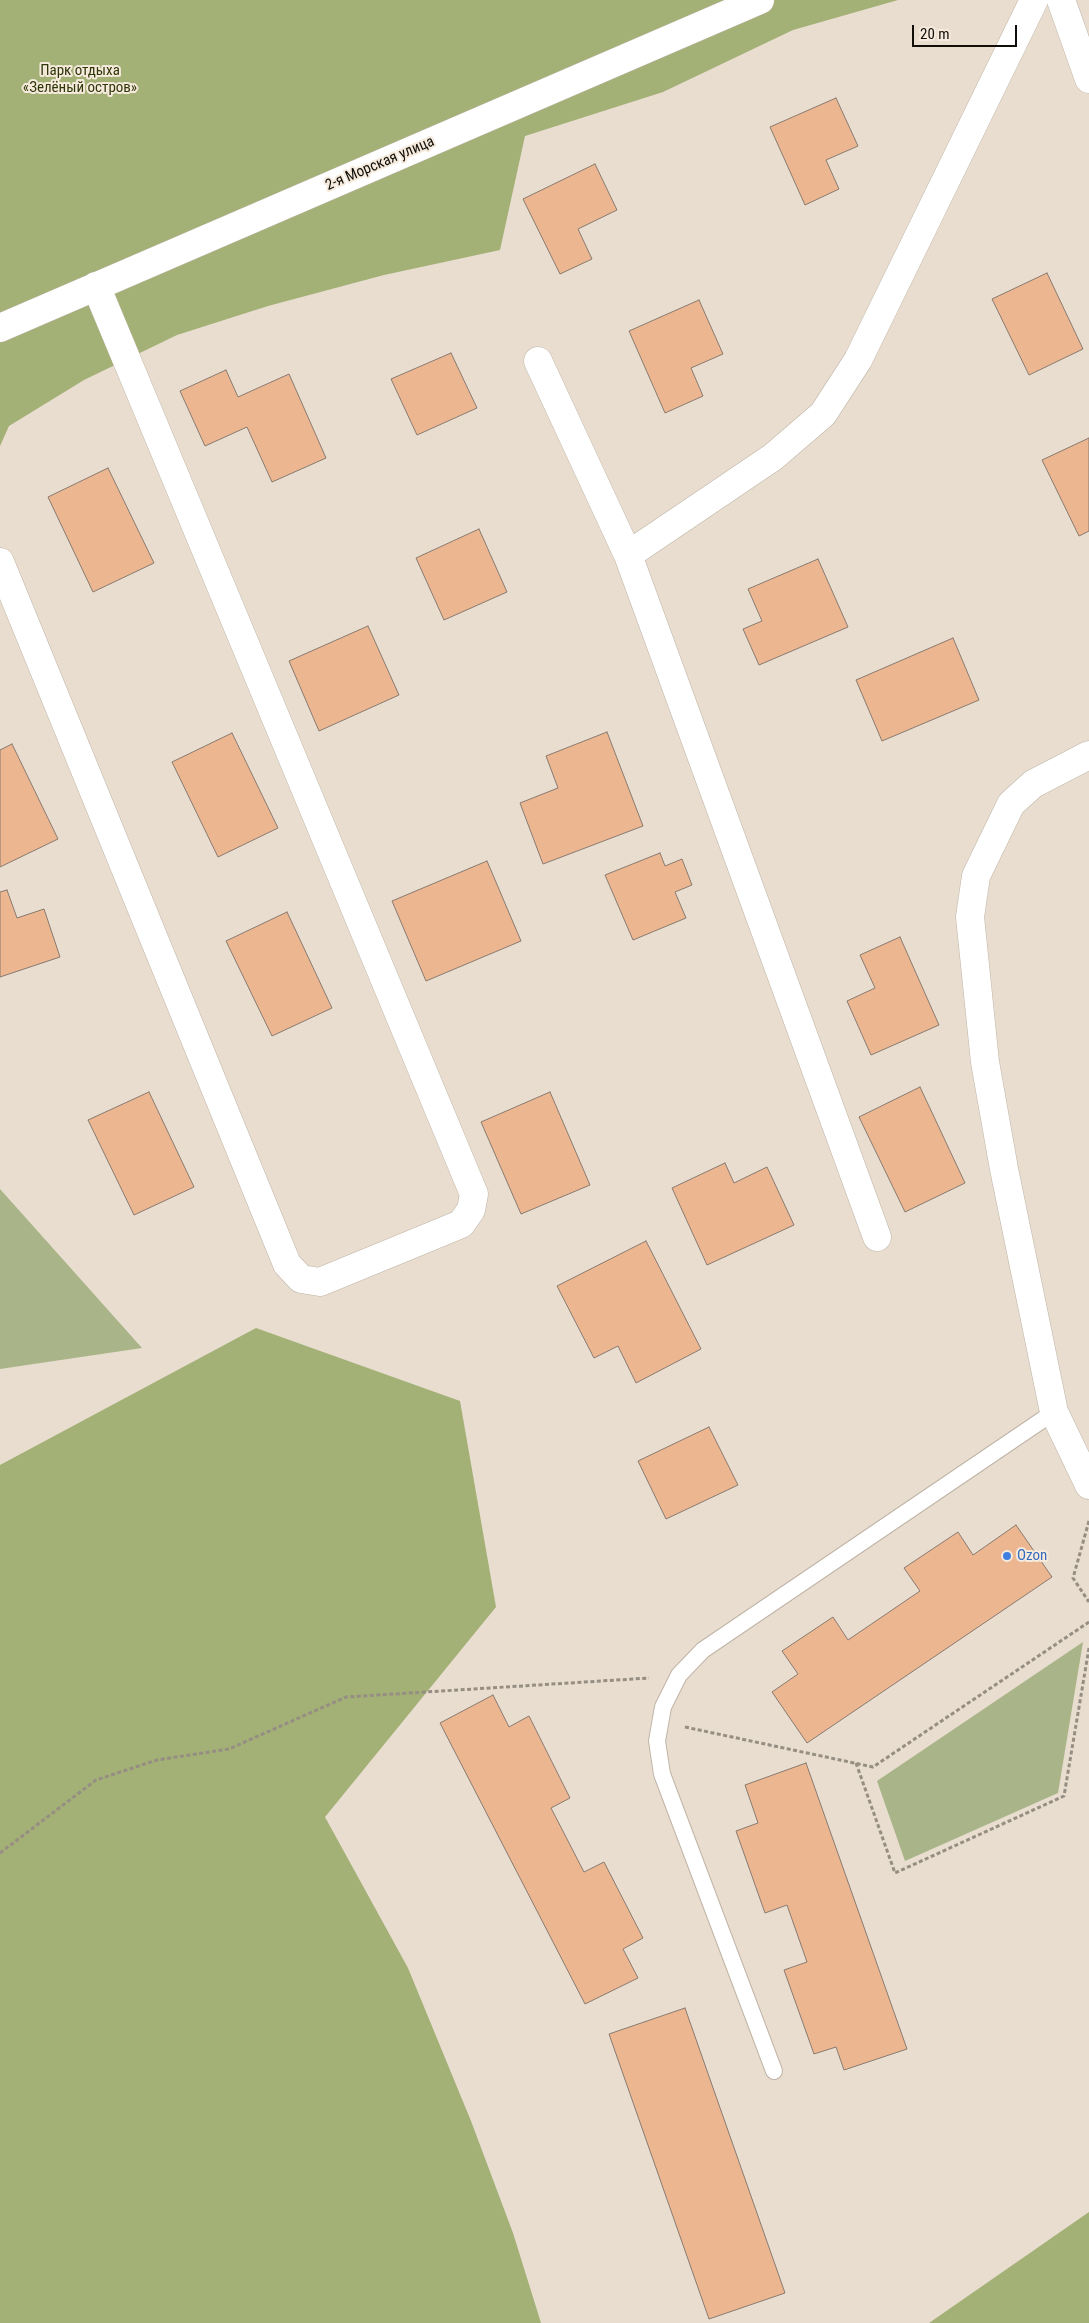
<!DOCTYPE html>
<meta charset="utf-8">
<style>
body{margin:0}
#map{position:relative;width:1089px;height:2323px;overflow:hidden;background:#e8ddcf;font-family:"Roboto Condensed",sans-serif}
canvas{display:block}
.scale{position:absolute;left:912px;top:25px;width:105px;height:22px;box-sizing:border-box;border:2px solid #110e09;border-top:0;padding-left:6px;font-size:15px;line-height:18px;white-space:nowrap;color:#110e09;-webkit-text-stroke:4px #f5eadc;paint-order:stroke}
</style>
<div id="map">
<canvas width="1089" height="2323"></canvas>
<div class="scale">20 m</div>
</div>
<script>
const c = document.querySelector('canvas').getContext('2d');
c.lineJoin = 'round';
function fill(path, color) { c.fillStyle = color; c.fill(path, 'evenodd'); }
const toPath = rows => new Path2D(rows.map(r => 'M' + r).join(''));
function trace(path, color, width, dash) { c.strokeStyle = color; c.lineWidth = width; c.lineCap = dash ? 'butt' : 'round'; c.setLineDash(dash || []); c.stroke(path); }
function label(font, color, halo, rows, align = 'center') {
  c.font = font + ' "Roboto Condensed",sans-serif'; c.lineWidth = 4; c.setLineDash([]); c.textBaseline = 'middle'; c.strokeStyle = halo; c.fillStyle = color; for (const [text, x, y, turn = 0] of rows) {
    c.save(); c.translate(x, y); c.rotate((+turn || 0) * Math.PI / 180); c.textAlign = isNaN(turn) ? turn : align; if (halo) c.strokeText(text, 0, 0); c.fillText(text, 0, 0); c.restore();
  }
}
fill(toPath([
 [0,1189,142,1348,0,1369],
 [1083,1642,1058,1793,905,1861,877,1781]
]), '#a9b488');
fill(toPath([
 [0,0,898,0,793,30,663,92,525,136,500,250,384,275,268,306,177,335,84,380,9,426,0,446],
 [256,1328,460,1401,496,1607,325,1817,408,1968,471,2121,513,2233,541,2323,0,2323,0,1465],
 [1089,2212,1089,2323,929,2323]
]), '#a3b076');
const building = toPath([
 [836,98,858,146,826,160,839,189,805,205,770,127,836,98],
 [595,164,617,210,578,229,592,259,560,274,523,199,595,164],
 [1047,273,1083,349,1029,375,992,299,1047,273],
 [699,300,723,354,691,368,703,396,665,413,629,331,699,300],
 [451,353,477,408,417,435,391,379,451,353],
 [226,370,238,397,289,374,326,458,272,482,247,427,205,446,180,391,226,370],
 [1089,438,1089,531,1079,536,1042,460,1089,438],
 [108,468,154,563,93,592,48,497,108,468],
 [479,529,507,592,444,620,416,558,479,529],
 [818,559,848,627,759,665,743,629,762,621,748,589,818,559],
 [368,626,399,695,319,731,289,661,368,626],
 [953,638,979,700,882,741,856,680,953,638],
 [607,732,643,826,543,864,520,803,558,788,546,756,607,732],
 [232,733,278,828,218,857,172,762,232,733],
 [12,744,58,839,0,867,0,750,12,744],
 [660,853,665,866,682,859,692,885,675,892,686,918,633,940,605,875,660,853],
 [487,861,521,941,426,981,392,901,487,861],
 [7,890,17,918,44,909,60,957,0,977,0,892,7,890],
 [287,912,332,1008,272,1036,226,941,287,912],
 [900,937,939,1025,871,1055,847,1001,875,988,860,955,900,937],
 [920,1087,965,1183,905,1212,859,1117,920,1087],
 [149,1092,194,1187,134,1215,88,1120,149,1092],
 [550,1092,590,1185,521,1214,481,1122,550,1092],
 [725,1163,734,1183,767,1167,794,1225,707,1265,672,1188,725,1163],
 [646,1241,701,1349,636,1383,618,1346,594,1358,557,1286,646,1241],
 [709,1427,738,1485,666,1519,638,1461,709,1427],
 [1016,1525,1052,1577,807,1743,772,1692,798,1674,782,1651,833,1617,848,1640,920,1591,904,1568,958,1532,973,1555,1016,1525],
 [493,1695,509,1727,529,1716,570,1798,551,1808,584,1872,604,1862,643,1938,623,1949,638,1978,585,2004,440,1723,493,1695],
 [806,1763,907,2049,844,2070,836,2047,814,2054,784,1970,807,1962,787,1905,765,1913,736,1831,758,1823,745,1785,806,1763],
 [685,2008,785,2293,709,2319,609,2034,685,2008]
]);
fill(building, '#ecb690');
trace(building, '#887a70', 1);
const service = toPath([
 [774,2071,662,1774,657,1741,663,1707,679,1675,703,1650,1054,1412]
]);
const minor = toPath([
 [1061,0,1089,79],
 [0,328,760,0],
 [538,361,628,555,877,1237],
 [628,555,773,457,823,414,858,360,1034,0],
 [0,562,287,1264,301,1279,320,1282,461,1224,471,1210,474,1194,96,286],
 [1089,755,1033,784,1011,804,976,876,970,917,985,1062,1004,1169,1054,1412,1089,1485]
]);
trace(service, '#bfb4a6', 18);
trace(minor, '#bfb4a6', 29);
trace(toPath([
 [1089,1521,1073,1578,1089,1602],
 [685,1727,873,1767,1089,1622],
 [856,1763,895,1873,1064,1796,1089,1648],
 [0,1853,96,1780,157,1760,229,1749,346,1697,649,1678]
]), '#968e83', 3, [4, 2.5]);
trace(service, '#fff', 16);
trace(minor, '#fff', 28);
for (const [x, y, r, color] of [
 [1007,1556,5,"#3f7fe0"]
]) { const dot = new Path2D(); dot.arc(x, y, r, 0, 2 * Math.PI); c.fillStyle = color; c.fill(dot); trace(dot, '#f5eadc', 2); }
label('15px', '#2f3709', '#f5eadc', [
 ["Парк отдыха",80,71],
 ["«Зелёный остров»",80,88]
]);
label('15px', '#110e09', '#f5eadc', [
 ["2-я Морская улица",380,164,-23]
]);
label('15px', '#366cbe', '#f5eadc', [
 ["Ozon",1017,1556]
], 'left');
</script>
